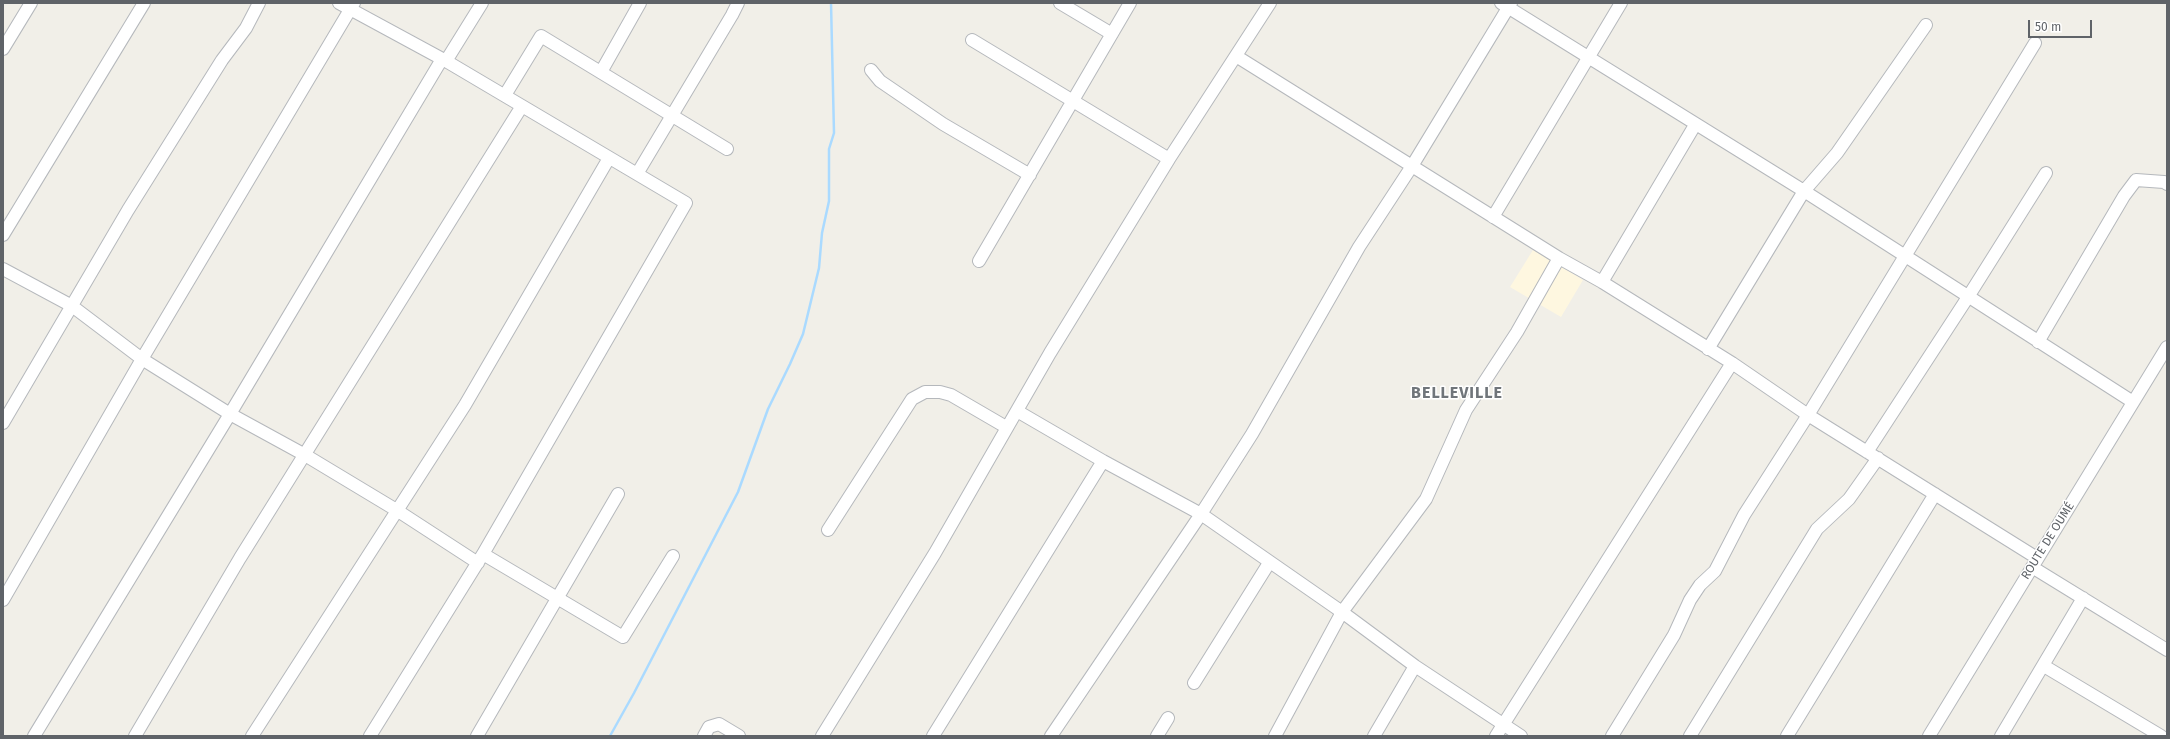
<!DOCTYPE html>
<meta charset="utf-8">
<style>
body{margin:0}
#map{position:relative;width:2170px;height:739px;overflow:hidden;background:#f1efe8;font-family:"Fira Sans",sans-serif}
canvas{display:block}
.frame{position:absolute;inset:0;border:4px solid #5f6368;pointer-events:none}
.scale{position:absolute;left:2028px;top:20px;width:64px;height:18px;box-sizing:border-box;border:2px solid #5f6368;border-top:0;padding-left:5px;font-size:12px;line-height:14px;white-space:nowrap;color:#5f6368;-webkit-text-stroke:3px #fff;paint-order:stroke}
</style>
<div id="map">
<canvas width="2170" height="739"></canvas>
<div class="frame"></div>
<div class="scale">50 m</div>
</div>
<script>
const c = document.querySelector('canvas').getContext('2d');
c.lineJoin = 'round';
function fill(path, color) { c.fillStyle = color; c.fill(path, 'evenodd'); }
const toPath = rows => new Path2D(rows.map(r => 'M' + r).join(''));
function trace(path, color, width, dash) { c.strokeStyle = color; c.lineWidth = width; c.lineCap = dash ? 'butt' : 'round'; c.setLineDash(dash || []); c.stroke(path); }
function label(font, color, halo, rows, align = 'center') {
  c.font = font + ' "Fira Sans",sans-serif'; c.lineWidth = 3; c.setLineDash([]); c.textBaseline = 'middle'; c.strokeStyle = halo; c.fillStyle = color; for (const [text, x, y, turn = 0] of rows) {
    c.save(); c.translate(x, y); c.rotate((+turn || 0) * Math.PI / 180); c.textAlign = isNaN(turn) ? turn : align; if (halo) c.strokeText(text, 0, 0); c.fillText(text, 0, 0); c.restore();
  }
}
fill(toPath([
 [1533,250,1583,280,1561,317,1510,287]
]), '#fef7e0');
trace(toPath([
 [610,736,634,693,738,492,768,409,790,364,803,334,819,268,822,233,829,201,829,149,834,133,831,3]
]), '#aadaff', 2.5);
const minor = toPath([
 [339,3,446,61,686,203,483,554,370,736],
 [1060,3,1112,34],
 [1501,3,1804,191,2133,402],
 [972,40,1169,159],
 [3,49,31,3],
 [1236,56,1559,258,1602,282,1732,363,1808,415,2037,558],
 [446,61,482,3],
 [871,70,880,81,943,124,1030,175],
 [601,72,640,3],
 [505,95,541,36,727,149],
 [637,174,732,15,738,3],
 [1493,217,1621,3],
 [3,235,144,3],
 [979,261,1130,3],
 [3,269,72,306,142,359,230,414,305,455,398,511,478,563],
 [1602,282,1695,125],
 [2038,342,2124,196,2136,180,2164,182,2167,184],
 [1708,349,1804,191,1837,153,1926,25],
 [1017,411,1103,461,1201,514,1342,612,1415,666,1521,736],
 [3,423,128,210,222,60,246,28,259,3],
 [1867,452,1968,297,2046,173],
 [828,530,912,399,925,392,940,392,951,395,1006,427],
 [483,554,623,637,673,556],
 [2032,567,2167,650],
 [3,600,142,359,354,3],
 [2044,666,2161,736],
 [1194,683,1269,563],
 [34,736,230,414,442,59],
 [135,736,240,558,522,106],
 [252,736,465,405,609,158],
 [477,736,618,494],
 [704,736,709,727,719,724,739,736],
 [822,736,935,553,1050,353,1169,159,1270,3],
 [933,736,1103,461],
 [1051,736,1201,514,1252,434,1359,247,1412,166,1511,3],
 [1157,736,1168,718],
 [1275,736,1342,612,1426,499,1466,410,1517,332,1559,258],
 [1374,736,1415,666],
 [1496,736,1732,363],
 [1612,736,1674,635,1690,600,1700,585,1715,571,1744,515,1808,415,2035,43],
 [1690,736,1817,529,1849,499,1878,458],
 [1787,736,1935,494],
 [1929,736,2167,347],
 [2001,736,2083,598]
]);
trace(minor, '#b5b8bc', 14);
trace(minor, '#fff', 12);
label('12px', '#5f6368', '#fff', [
 ["ROUTE DE OUMÉ",2048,541,-58]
]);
c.letterSpacing = '1px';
label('bold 16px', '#70757a', '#fff', [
 ["BELLEVILLE",1457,394]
]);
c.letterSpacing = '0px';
</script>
